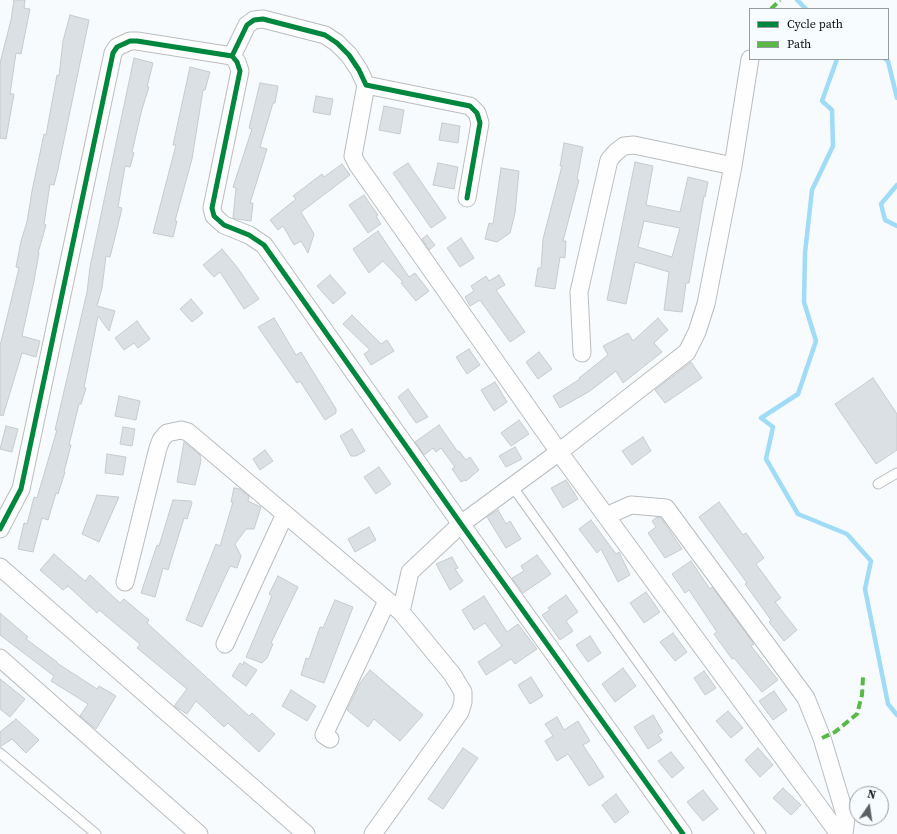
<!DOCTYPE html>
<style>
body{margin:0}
#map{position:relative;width:897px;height:834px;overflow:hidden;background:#f8fbfd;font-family:"Source Serif 4",serif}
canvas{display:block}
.legend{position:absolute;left:749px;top:8px;width:140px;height:52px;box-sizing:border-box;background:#f7fcfe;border:1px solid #979c9f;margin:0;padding:5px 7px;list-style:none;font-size:12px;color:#060d10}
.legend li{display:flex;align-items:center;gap:8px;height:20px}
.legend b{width:20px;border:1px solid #979c9f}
.north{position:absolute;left:849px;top:786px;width:40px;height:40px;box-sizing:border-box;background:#f7fcfe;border:1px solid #979c9f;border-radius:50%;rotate:13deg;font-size:11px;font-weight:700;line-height:16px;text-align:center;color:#060d10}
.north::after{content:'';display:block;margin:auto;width:14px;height:18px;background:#5b6063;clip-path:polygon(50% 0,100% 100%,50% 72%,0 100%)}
</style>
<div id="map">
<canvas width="897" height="834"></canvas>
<ul class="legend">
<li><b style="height:5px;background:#00873e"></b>Cycle path</li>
<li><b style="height:5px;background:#58b947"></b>Path</li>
</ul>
<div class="north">N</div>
</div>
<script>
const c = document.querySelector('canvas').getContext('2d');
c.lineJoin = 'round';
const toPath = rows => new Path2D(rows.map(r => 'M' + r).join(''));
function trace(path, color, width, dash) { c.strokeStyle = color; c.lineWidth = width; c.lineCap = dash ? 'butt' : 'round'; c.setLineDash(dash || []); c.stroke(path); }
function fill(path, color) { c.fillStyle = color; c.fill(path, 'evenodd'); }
trace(toPath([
 [797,0,806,9],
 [837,59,822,101,832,110,833,146,812,190,805,253,804,302,816,341,798,394,761,418,773,427,766,459,798,514,847,534,871,561,865,589,888,704,897,715],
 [885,59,888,61,897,98],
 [897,185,881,204,885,220,897,226]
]), '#a0dbf7', 4.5);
const building = toPath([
 [14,0,25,0,24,8,30,9,21,54,16,53,10,94,14,94,6,139,0,138,0,63,11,20,14,0],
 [70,15,89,20,58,169,54,185,50,184,44,224,46,225,38,253,39,253,34,281,22,336,40,341,36,357,22,353,3,416,0,415,0,346,19,268,16,267,21,241,27,222,32,191,44,134,46,135,57,75,59,76,63,41,70,15],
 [134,58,153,63,147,87,149,87,142,109,132,152,134,153,130,167,125,166,118,207,122,208,118,225,110,257,106,256,102,288,97,306,115,311,109,331,98,316,84,388,86,388,81,404,79,404,69,445,71,445,64,472,65,472,58,494,56,493,48,520,42,518,33,552,18,549,24,523,27,524,34,497,37,498,57,430,55,430,87,292,90,267,134,58],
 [190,67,210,72,205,90,203,90,192,159,175,221,177,221,173,237,153,233,176,145,173,145,190,67],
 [260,83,278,86,275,103,273,103,260,147,267,149,250,203,253,203,251,221,236,219,233,218,236,188,233,187,252,129,249,128,260,83],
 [316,96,333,99,330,115,313,112,316,96],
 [384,106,404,110,400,134,379,130,384,106],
 [442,123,460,126,458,143,439,140,442,123],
 [564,143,583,147,577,179,579,180,563,241,566,241,565,258,560,257,555,289,535,286,538,268,541,268,543,239,562,166,560,166,564,143],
 [635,162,653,166,646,205,680,212,688,177,708,182,705,197,704,196,689,283,686,283,682,312,664,310,669,272,635,262,626,304,607,300,635,162],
 [644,221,680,228,672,257,638,247,644,221],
 [408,163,446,218,431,228,393,173,408,163],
 [438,163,458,167,454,189,433,185,438,163],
 [342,164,350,175,301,212,314,234,308,253,301,241,294,245,283,226,278,230,270,220,296,199,293,196,322,174,324,177,342,164],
 [501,168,519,171,515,213,510,233,497,242,485,239,489,223,493,224,501,168],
 [364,195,378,215,376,216,381,224,368,233,349,205,364,195],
 [378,231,409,277,415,273,429,291,416,301,401,283,403,282,383,261,369,273,353,249,378,231],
 [427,235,435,245,429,250,422,239,427,235],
 [461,238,474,258,460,267,447,248,461,238],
 [222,249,237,267,259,299,244,309,220,272,214,277,203,265,222,249],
 [330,275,346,293,333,304,317,286,330,275],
 [499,275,505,285,496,290,525,332,510,342,480,300,470,306,465,297,474,291,471,286,486,276,489,281,499,275],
 [191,299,203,313,192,322,180,309,191,299],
 [352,315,381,344,387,340,394,351,371,365,364,354,370,350,343,324,352,315],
 [274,318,296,355,301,352,336,409,336,413,325,420,300,381,297,383,258,327,274,318],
 [658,318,668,330,654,343,662,352,623,383,616,371,590,391,560,408,553,396,580,379,579,378,608,355,603,346,628,333,633,341,658,318],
 [137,321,150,339,138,348,134,343,124,350,115,338,137,321],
 [469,349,480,365,467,374,456,357,469,349],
 [539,352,552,369,538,379,526,362,539,352],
 [691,362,702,378,665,403,655,390,691,362],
 [873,378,897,414,897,450,876,464,835,404,873,378],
 [495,382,507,402,494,411,481,390,495,382],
 [408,389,428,417,416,423,398,397,408,389],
 [119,396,140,401,136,420,115,416,119,396],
 [519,420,529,434,511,446,501,433,519,420],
 [439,425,458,452,459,451,466,460,470,457,479,470,466,481,465,480,461,482,452,469,455,467,441,448,436,452,433,448,424,455,415,442,439,425],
 [6,426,18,429,12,452,0,449,6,426],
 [123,427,135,429,132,446,120,444,123,427],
 [352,429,365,451,356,456,351,456,340,436,352,429],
 [643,437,651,451,632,465,622,451,643,437],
 [184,442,200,455,201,461,195,485,177,482,184,442],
 [515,447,522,459,506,467,499,456,515,447],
 [265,450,273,461,260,470,253,459,265,450],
 [107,454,126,457,123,475,105,473,107,454],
 [379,467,391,484,376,494,364,477,379,467],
 [566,480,578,499,563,508,551,488,566,480],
 [234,488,240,489,249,496,248,501,261,507,254,529,246,529,235,544,241,556,237,568,230,566,202,627,186,620,216,544,220,546,233,502,231,502,234,488],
 [97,495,119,497,99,542,82,534,97,495],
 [173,500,191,501,192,503,187,519,184,518,168,570,163,568,155,597,141,593,157,545,159,546,173,500],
 [719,502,743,535,746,533,764,558,756,564,781,598,775,602,797,630,784,641,769,622,771,620,745,584,747,583,699,517,719,502],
 [498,510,506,524,510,521,521,539,506,548,487,517,498,510],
 [657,517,661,518,682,549,665,558,648,533,656,527,652,521,657,517],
 [591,520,616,554,619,552,630,575,618,582,601,549,597,553,579,529,591,520],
 [369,527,376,540,355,552,348,539,369,527],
 [54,554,85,581,90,575,120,603,124,599,149,620,147,623,249,716,252,713,275,734,259,752,228,723,224,727,196,701,187,714,174,706,187,689,137,648,140,644,99,610,97,613,68,586,63,590,40,570,54,554],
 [537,555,551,574,523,593,512,578,524,571,521,566,537,555],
 [452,557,458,568,455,569,463,581,450,590,436,564,452,557],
 [691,561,710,589,712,587,754,644,751,646,778,680,762,692,734,658,732,659,714,634,717,632,689,590,685,593,672,574,691,561],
 [278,576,298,587,271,643,273,644,267,658,262,663,246,657,272,596,269,594,278,576],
 [646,592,660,612,644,623,630,603,646,592],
 [566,595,578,612,566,621,573,631,560,640,542,615,550,610,548,608,566,595],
 [484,596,507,632,518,624,537,649,515,664,511,659,486,675,478,662,502,646,485,623,474,630,462,610,484,596],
 [335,600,353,607,324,683,301,675,306,658,309,659,320,627,323,628,335,600],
 [0,613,28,637,26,639,57,662,57,663,97,689,99,686,116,696,96,729,80,716,88,704,51,681,54,676,0,635,0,613],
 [673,633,687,652,675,661,660,642,673,633],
 [590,636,601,653,588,662,576,645,590,636],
 [244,662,257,670,246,686,232,676,240,663,243,665,244,662],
 [623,668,636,686,615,702,602,684,623,668],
 [370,670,423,715,400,741,374,719,368,727,347,710,360,683,370,670],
 [704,671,716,688,705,695,694,678,704,671],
 [531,677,543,696,530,704,518,685,531,677],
 [0,679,25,699,10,717,0,709,0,679],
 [291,690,316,706,307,721,282,706,291,690],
 [774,691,787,710,773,720,759,701,774,691],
 [728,711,743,728,731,738,716,721,728,711],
 [653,715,663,732,658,735,662,740,648,749,634,727,653,715],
 [557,717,564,730,578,721,590,741,583,745,604,777,589,786,568,754,557,761,545,741,553,736,545,724,557,717],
 [16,719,39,740,26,753,12,739,0,747,0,732,16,719],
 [463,748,478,758,443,809,428,799,463,748],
 [758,748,773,765,760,777,745,760,758,748],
 [671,752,684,768,672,778,658,761,671,752],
 [783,788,801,805,791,815,773,798,783,788],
 [703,790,718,809,703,821,687,802,703,790],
 [616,794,629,812,615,823,602,805,616,794]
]);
fill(building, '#dae0e3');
trace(building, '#c6cbce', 1);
const service = toPath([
 [878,484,897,473],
 [512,486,761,834],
 [0,753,96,834]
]);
const minor = toPath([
 [232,56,237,62,240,71,212,208,214,216,224,225,249,235,264,245,461,524,683,834],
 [366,85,353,156,357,164,559,452,839,834],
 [582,353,579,292,609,160,616,152,624,146,634,145,733,166],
 [606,516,631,505,666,508,806,698,822,738,846,818,844,834],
 [0,529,21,489,113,53,117,47,130,41,137,41,232,56,247,25,254,20,263,19,325,35,337,43,349,55,359,70,366,85,470,106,477,113,480,123,467,198],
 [0,567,306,834],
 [125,582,158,448,161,440,167,433,181,430,188,432,285,514],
 [401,612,410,572,461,524,559,452,687,352,697,332,706,304,733,166,750,59],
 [225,644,285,514,401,612,452,674,463,692,463,702,460,712,373,834],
 [0,658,199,834],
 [330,739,324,735,387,601]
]);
trace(service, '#b9bdc0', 11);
trace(minor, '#b9bdc0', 19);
trace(service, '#fefeff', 9);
trace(minor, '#fefeff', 17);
trace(toPath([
 [771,9,780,0],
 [822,738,835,732,857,714,862,695,863,677]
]), '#58b947', 4, [8, 4]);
trace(toPath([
 [232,56,237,62,240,71,212,208,214,216,224,225,249,235,264,245,461,524,683,834],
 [0,529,21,489,113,53,117,47,130,41,137,41,232,56,247,25,254,20,263,19,325,35,337,43,349,55,359,70,366,85,470,106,477,113,480,123,467,198]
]), '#00873e', 5);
</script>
